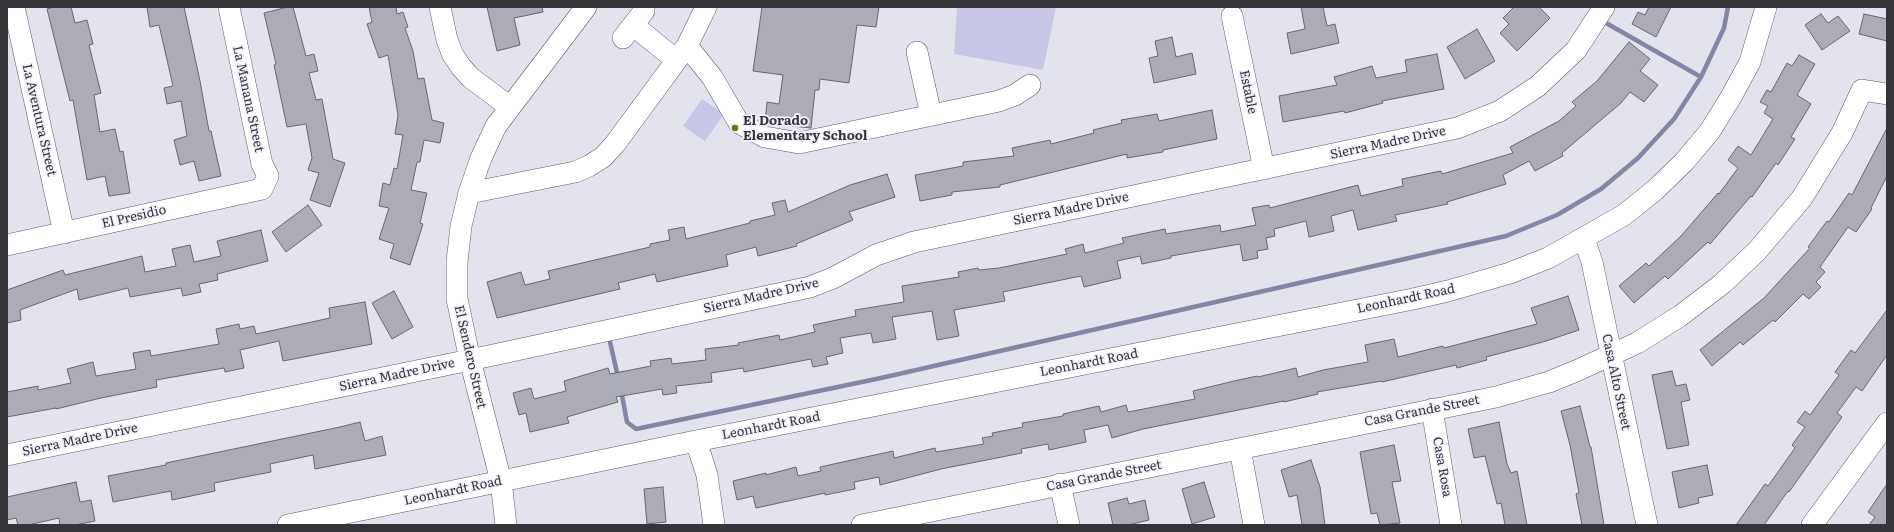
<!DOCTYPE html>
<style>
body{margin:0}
#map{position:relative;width:1894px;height:532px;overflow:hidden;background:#e3e3ee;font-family:Literata,serif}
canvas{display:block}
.frame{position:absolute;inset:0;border:8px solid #353539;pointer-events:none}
</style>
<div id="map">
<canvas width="1894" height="532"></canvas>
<div class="frame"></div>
</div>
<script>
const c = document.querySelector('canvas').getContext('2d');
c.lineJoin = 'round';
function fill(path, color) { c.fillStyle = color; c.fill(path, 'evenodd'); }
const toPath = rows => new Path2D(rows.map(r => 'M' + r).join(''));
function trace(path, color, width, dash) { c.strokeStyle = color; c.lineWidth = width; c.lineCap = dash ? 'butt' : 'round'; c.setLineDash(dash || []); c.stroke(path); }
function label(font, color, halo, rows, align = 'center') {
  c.font = font + ' Literata,serif'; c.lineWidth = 3.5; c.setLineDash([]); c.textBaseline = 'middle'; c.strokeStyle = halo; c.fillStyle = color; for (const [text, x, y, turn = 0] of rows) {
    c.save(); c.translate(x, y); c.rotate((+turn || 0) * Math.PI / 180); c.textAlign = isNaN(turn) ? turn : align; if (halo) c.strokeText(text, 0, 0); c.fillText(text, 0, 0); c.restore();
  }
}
fill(toPath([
 [957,7,1056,7,1043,70,954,54],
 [702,99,724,114,705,141,683,126]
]), '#c7c6e4');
trace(toPath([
 [1606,23,1701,77],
 [610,342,618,377],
 [621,390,627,422,636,429,881,378,1506,236,1557,215,1601,189,1638,158,1674,119,1701,77,1724,28,1728,7]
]), '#8685a5', 4.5);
const building = toPath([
 [54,7,71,7,75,23,87,20,93,44,89,45,101,93,94,95,100,132,115,129,120,152,123,151,130,193,109,196,105,176,87,180,73,100,70,101,47,9,54,7],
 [147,7,184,7,200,81,209,131,211,131,221,176,199,181,194,161,180,165,174,140,187,136,181,101,167,104,164,88,173,86,159,25,150,27,147,7],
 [288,7,293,7,306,56,314,54,318,71,309,73,316,100,322,99,333,159,345,163,330,207,310,200,319,173,308,170,312,158,306,124,287,127,274,65,276,64,264,13,288,7],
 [369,7,396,7,397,14,403,12,408,27,405,28,413,51,418,79,424,78,432,120,444,123,440,143,424,140,420,162,417,162,411,190,427,193,420,223,423,224,410,265,390,258,394,244,379,239,389,208,379,206,383,183,390,185,394,168,397,169,403,135,395,134,398,115,388,55,379,58,367,24,372,22,369,7],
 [487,7,542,7,543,12,514,18,520,45,497,51,487,7],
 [762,7,879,7,876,27,857,25,849,83,820,79,819,90,815,90,811,128,765,123,767,102,779,104,783,75,753,71,762,7],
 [1301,7,1323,7,1327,26,1335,24,1339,43,1291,54,1287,33,1305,29,1301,7],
 [1514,7,1539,7,1550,18,1517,51,1500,33,1509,24,1503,18,1514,7],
 [1649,7,1671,7,1656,37,1632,24,1638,12,1645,15,1649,7],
 [1821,14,1828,23,1838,16,1850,31,1822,50,1805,25,1821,14],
 [1864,14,1887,19,1887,41,1859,34,1864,14],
 [1477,29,1495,61,1465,79,1447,47,1477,29],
 [1172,37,1176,57,1192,53,1196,74,1154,83,1149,58,1158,56,1155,41,1172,37],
 [1629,42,1650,59,1640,71,1658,85,1644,102,1630,92,1621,103,1562,153,1563,156,1535,171,1529,161,1503,175,1506,184,1447,202,1448,204,1395,215,1397,221,1358,230,1353,210,1331,216,1334,231,1309,237,1306,221,1274,229,1275,236,1266,238,1268,249,1257,251,1258,258,1243,261,1240,244,1171,256,1171,258,1142,264,1140,256,1117,261,1121,278,1084,287,1081,276,1003,292,1005,301,954,310,959,336,937,340,932,311,892,317,896,339,873,343,871,333,840,338,843,353,826,357,828,364,813,367,811,359,744,372,743,368,711,373,712,382,676,386,677,393,663,395,662,389,616,397,618,402,567,417,569,423,530,432,526,413,519,415,513,393,531,388,534,399,566,391,564,381,608,368,610,374,651,366,650,361,671,358,672,364,706,360,705,349,739,345,738,343,779,335,780,340,815,332,813,325,856,316,855,310,904,302,902,286,959,277,958,272,978,268,979,270,999,268,1067,254,1065,249,1083,244,1085,253,1124,243,1122,238,1165,229,1166,234,1220,225,1221,232,1256,225,1252,208,1269,205,1270,208,1358,185,1361,196,1403,186,1402,179,1441,171,1442,174,1513,153,1510,147,1559,121,1576,106,1572,102,1597,81,1629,42],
 [1437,54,1444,89,1382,101,1383,103,1345,113,1344,111,1283,122,1279,96,1337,85,1334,77,1372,66,1376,78,1407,72,1405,60,1437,54],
 [1799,55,1815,64,1797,95,1811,104,1791,137,1795,139,1778,165,1776,163,1752,197,1751,196,1710,244,1708,242,1668,279,1665,276,1634,303,1619,286,1646,263,1649,266,1681,236,1718,193,1719,194,1738,168,1728,160,1738,146,1751,155,1773,119,1764,113,1768,106,1760,102,1767,90,1771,92,1787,63,1792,66,1799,55],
 [1212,110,1217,139,1163,150,1163,152,1127,158,1127,154,1000,185,1000,187,952,192,952,195,920,201,915,175,963,166,963,162,1014,156,1012,148,1050,140,1051,144,1094,133,1093,130,1122,123,1121,120,1157,114,1159,121,1212,110],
 [1887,128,1887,176,1871,208,1872,209,1856,232,1848,227,1820,267,1825,272,1816,282,1821,287,1809,299,1803,294,1775,322,1773,320,1743,345,1740,342,1712,366,1700,350,1764,298,1810,248,1808,247,1827,221,1829,222,1849,193,1852,195,1887,128],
 [887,174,895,197,849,212,853,220,796,244,797,246,758,256,756,247,726,255,728,266,657,282,655,274,618,283,620,289,497,318,487,282,521,272,525,285,550,279,548,271,650,247,650,244,670,240,668,230,684,227,686,239,750,223,750,221,775,215,772,203,785,200,788,212,850,185,887,174],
 [308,205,322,225,286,252,272,232,308,205],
 [261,230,268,261,217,274,218,280,199,284,201,292,183,296,181,288,130,297,128,288,79,300,77,289,20,310,21,320,7,323,7,290,63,270,65,275,142,256,145,272,176,266,172,249,190,245,194,262,221,256,217,241,261,230],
 [394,291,413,327,392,339,372,303,394,291],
 [1568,296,1579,330,1543,342,1486,357,1487,360,1457,368,1456,365,1382,382,1382,381,1317,392,1318,394,1284,402,1284,401,1143,429,1112,438,1108,425,1084,430,1086,442,1049,450,1048,444,1021,449,1022,453,941,469,880,485,879,477,854,482,855,489,825,495,825,493,756,508,753,496,737,500,733,481,766,473,766,475,796,467,798,476,821,471,820,467,893,451,894,458,935,448,936,452,984,444,982,438,993,436,992,433,1023,427,1022,423,1063,416,1063,414,1099,406,1101,412,1126,405,1128,412,1195,399,1193,391,1234,381,1257,376,1258,377,1296,368,1298,377,1323,370,1368,362,1365,345,1394,339,1398,357,1443,346,1444,348,1537,324,1531,308,1568,296],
 [365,302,372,344,283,361,279,341,240,350,244,368,225,372,224,368,156,380,157,387,101,398,56,409,56,408,7,417,7,392,38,386,38,390,71,383,67,369,93,362,96,376,136,369,133,353,150,350,151,356,219,344,216,329,239,324,240,329,254,326,256,334,330,318,329,308,365,302],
 [1887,310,1887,355,1862,391,1856,387,1837,413,1842,417,1789,492,1788,491,1764,525,1736,525,1765,484,1768,486,1795,448,1792,445,1805,427,1797,422,1805,411,1810,415,1839,375,1835,372,1851,350,1855,353,1887,310],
 [1672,371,1676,386,1686,384,1690,400,1681,402,1689,445,1667,449,1652,375,1672,371],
 [1580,406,1590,447,1591,447,1604,525,1582,525,1576,494,1579,493,1570,445,1561,411,1580,406],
 [360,422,365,441,382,436,386,455,315,469,313,455,270,464,271,472,214,483,215,491,172,500,171,491,113,502,108,476,166,465,166,463,340,427,360,422],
 [1499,422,1507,464,1511,473,1517,471,1527,525,1505,525,1501,503,1497,504,1485,456,1474,458,1468,429,1499,422],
 [1394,445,1401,481,1392,482,1400,523,1380,525,1377,513,1371,514,1360,452,1394,445],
 [1311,460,1320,487,1325,525,1302,525,1297,495,1289,497,1281,470,1311,460],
 [1707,465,1713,495,1698,498,1699,503,1679,508,1672,472,1707,465],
 [76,482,80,502,91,500,95,521,75,525,60,525,59,518,28,525,18,525,16,518,7,520,7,497,76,482],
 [1204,482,1215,517,1192,524,1182,489,1204,482],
 [1887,484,1887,525,1869,525,1875,517,1868,512,1887,484],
 [663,487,666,522,647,524,644,489,663,487],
 [1127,498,1129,504,1145,500,1149,520,1128,525,1113,525,1108,503,1127,498]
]);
fill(building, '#acacb6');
trace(building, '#676770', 1);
const minor = toPath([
 [14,7,64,233],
 [440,7,447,40,453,55,461,67,471,78,510,107],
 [1232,16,1264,169],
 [633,25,676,60],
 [623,38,644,11],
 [687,46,712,77,739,123,765,137,799,143,999,101,1015,95,1030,85],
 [917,52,931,115],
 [469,193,575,172,589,166,603,157,615,144,687,46,706,7],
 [1584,239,1592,262,1647,525],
 [7,245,262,189,268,176,262,164,229,7],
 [1432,409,1451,525],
 [696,441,707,475,714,525],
 [1240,449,1254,525],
 [7,455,470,360,810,287,833,278,876,255,914,242,1457,128,1500,111,1538,86,1576,50,1604,7],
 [1060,484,1069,525],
 [288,525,696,441,1413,299,1448,291,1510,273,1548,258,1624,215,1655,190,1684,162,1710,131,1731,97,1750,62,1766,7],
 [506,525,501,481,470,360,457,299,457,262,461,226,469,193,481,158,496,126,586,7],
 [862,525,1496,397,1549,382,1576,371,1637,343,1680,316,1722,284,1757,251,1802,198,1842,133,1862,90,1887,94],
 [1812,525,1887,423]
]);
trace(minor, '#5a5a63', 22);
trace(minor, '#fff', 21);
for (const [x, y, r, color] of [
 [735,128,4,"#747011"]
]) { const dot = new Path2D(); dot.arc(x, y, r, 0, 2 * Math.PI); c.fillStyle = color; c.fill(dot); trace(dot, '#f1f0fb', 1.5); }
label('13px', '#353539', '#f1f0fb', [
 ["Estable",1248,92,78],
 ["La Manana Street",248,99,78],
 ["La Aventura Street",39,120,77],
 ["Sierra Madre Drive",1388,143,-12],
 ["Sierra Madre Drive",1071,209,-12],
 ["El Presidio",134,217,-13],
 ["Sierra Madre Drive",761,296,-13],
 ["Leonhardt Road",1406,299,-12],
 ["El Sendero Street",470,357,77],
 ["Leonhardt Road",1089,363,-11],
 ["Sierra Madre Drive",397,375,-12],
 ["Casa Alto Street",1616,382,78],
 ["Casa Grande Street",1422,411,-11],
 ["Leonhardt Road",771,426,-11],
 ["Sierra Madre Drive",80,440,-12],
 ["Casa Rosa",1442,467,80],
 ["Casa Grande Street",1104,476,-11],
 ["Leonhardt Road",453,491,-12]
]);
label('bold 13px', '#353539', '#f1f0fb', [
 ["El Dorado",743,121],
 ["Elementary School",743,136]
], 'left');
</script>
